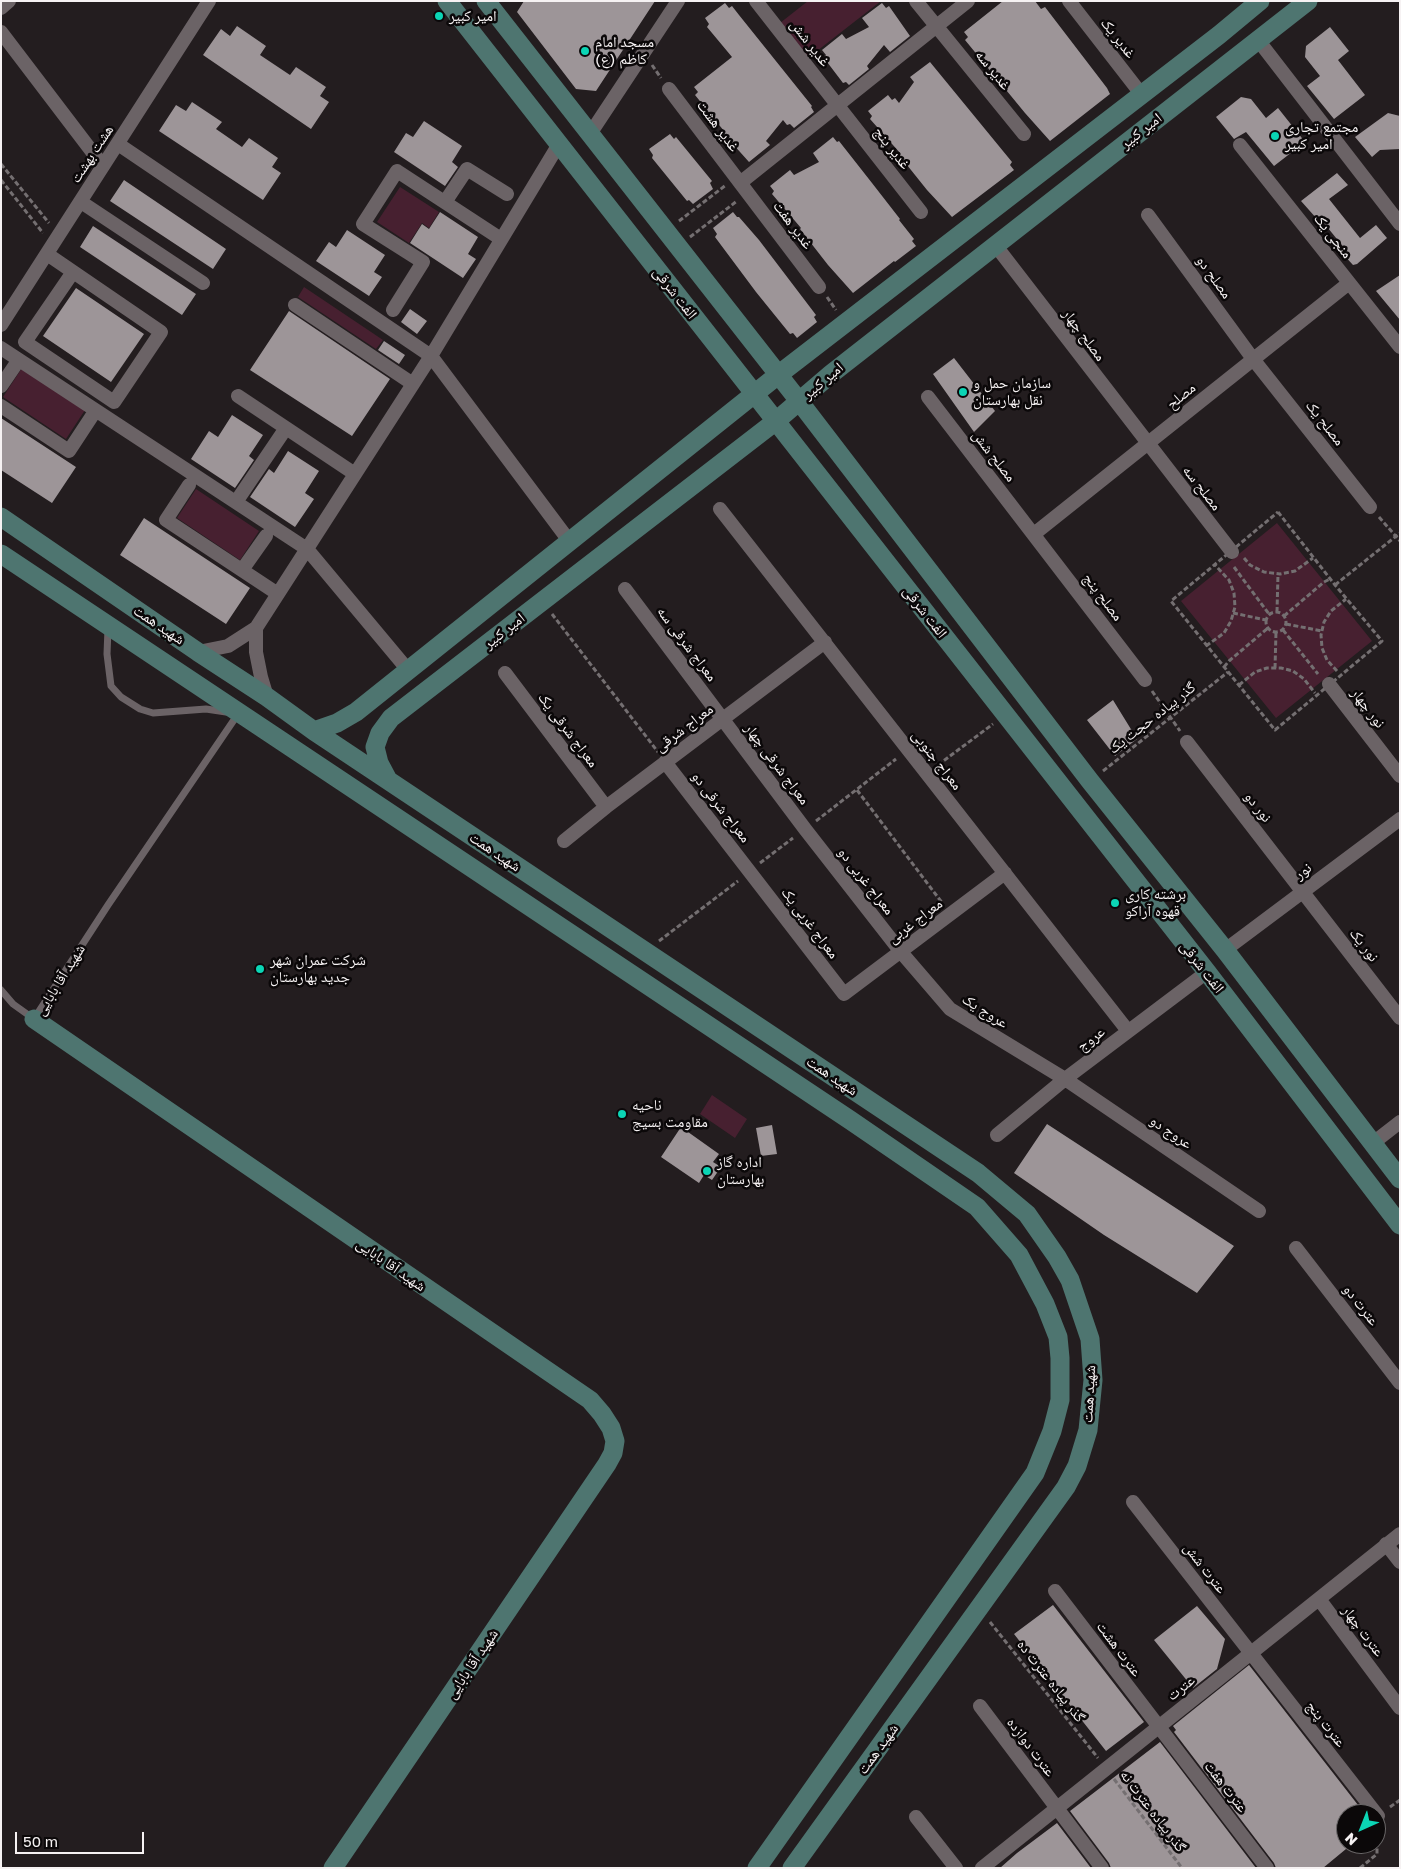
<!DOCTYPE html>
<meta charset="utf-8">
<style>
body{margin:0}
#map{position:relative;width:1401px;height:1869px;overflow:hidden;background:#231d1f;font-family:"Golos Text",sans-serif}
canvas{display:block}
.frame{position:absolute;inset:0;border:2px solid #f6f2f3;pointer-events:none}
.north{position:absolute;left:1336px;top:1804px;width:50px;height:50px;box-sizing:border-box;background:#0b0809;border:1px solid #696667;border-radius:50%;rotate:224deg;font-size:14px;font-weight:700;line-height:20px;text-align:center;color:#f6f2f3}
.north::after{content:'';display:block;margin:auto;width:18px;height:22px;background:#0bd5b5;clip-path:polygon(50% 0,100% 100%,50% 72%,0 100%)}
.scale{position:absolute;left:15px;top:1832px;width:129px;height:22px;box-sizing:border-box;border:2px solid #f6f2f3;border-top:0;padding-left:6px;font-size:15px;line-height:18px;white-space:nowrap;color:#f6f2f3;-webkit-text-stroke:4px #0b0809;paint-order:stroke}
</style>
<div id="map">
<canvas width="1401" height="1869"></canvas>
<div class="frame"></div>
<div class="north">N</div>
<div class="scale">50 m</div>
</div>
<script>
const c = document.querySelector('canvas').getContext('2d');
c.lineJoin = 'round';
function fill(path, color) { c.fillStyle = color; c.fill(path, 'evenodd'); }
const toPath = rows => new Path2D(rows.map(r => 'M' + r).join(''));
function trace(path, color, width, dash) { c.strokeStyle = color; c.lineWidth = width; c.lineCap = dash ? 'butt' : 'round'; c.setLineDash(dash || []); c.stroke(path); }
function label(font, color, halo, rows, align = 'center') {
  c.font = font + ' "Golos Text","Noto Naskh Arabic",sans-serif'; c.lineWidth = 5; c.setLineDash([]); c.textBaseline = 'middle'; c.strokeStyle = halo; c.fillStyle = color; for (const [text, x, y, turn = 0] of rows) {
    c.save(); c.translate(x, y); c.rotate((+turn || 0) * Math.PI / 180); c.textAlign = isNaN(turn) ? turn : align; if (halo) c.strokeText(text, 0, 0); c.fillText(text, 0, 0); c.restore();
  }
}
fill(toPath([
 [808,1,881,1,808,58,780,23],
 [400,187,439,212,429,228,422,223,409,243,377,222],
 [304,287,383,340,376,349,298,297],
 [22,368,85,410,66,439,3,397],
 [196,489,259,531,240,560,177,518],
 [1277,523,1372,641,1276,718,1181,601],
 [712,1095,747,1119,735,1138,700,1114]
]), '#472030');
fill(toPath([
 [524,1,655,1,596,91,576,89,517,12],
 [1003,1,1035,1,1041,9,1045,7,1107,88,1110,94,1050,141,1025,113,965,40,968,37,964,32],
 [725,3,729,8,732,6,739,15,812,106,811,107,814,112,794,128,790,124,787,125,783,120,766,141,770,145,749,162,723,133,724,131,695,95,698,92,694,87,732,57,707,27,709,24,705,18],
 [882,3,886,8,889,6,910,36,890,52,884,45,867,66,869,69,849,85,846,82,843,83,824,58,826,55,822,50,842,34,846,39,869,27,862,18],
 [237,26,266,46,260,55,290,75,296,67,326,87,320,96,329,102,311,129,203,55,221,29,230,36],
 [1330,27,1349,51,1338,60,1365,95,1334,119,1307,86,1320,76,1305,57,1306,46],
 [930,62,1012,162,1010,165,1014,170,952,217,927,190,899,155,900,153,870,119,872,116,868,111,888,95,892,100,895,98,899,103,914,82,910,77],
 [1241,97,1251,99,1266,118,1278,108,1305,142,1274,166,1246,132,1234,139,1216,117],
 [192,102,222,122,216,129,242,147,249,138,278,158,272,167,281,173,263,200,159,131,176,105,186,111],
 [1388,113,1400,116,1400,149,1380,150,1372,157,1355,137],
 [424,121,462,146,452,162,458,167,445,186,394,152,406,133,413,137],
 [670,134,674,139,676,137,712,181,710,183,713,189,693,204,689,200,687,201,652,158,653,155,649,149],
 [833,137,837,142,839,141,872,183,900,219,899,220,914,239,912,241,916,246,895,262,894,261,853,293,828,265,800,229,801,228,772,194,774,191,770,186,790,170,794,175,819,162,813,153],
 [1337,173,1348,185,1329,199,1360,238,1376,225,1387,238,1357,264,1353,265,1341,252,1345,249,1319,217,1317,219,1301,201],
 [124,180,226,249,213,269,110,201],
 [440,212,478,237,468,254,476,259,463,278,410,243,422,224,429,229],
 [733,212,737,217,739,217,759,240,816,315,814,317,817,322,797,338,793,333,790,334,756,292,715,237,717,234,713,228],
 [93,226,196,294,182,315,80,247],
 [347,230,385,255,374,272,382,277,369,296,316,261,329,242,336,247],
 [1400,275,1400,320,1376,291],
 [76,288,144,334,111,382,43,336],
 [410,309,427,321,417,334,401,322],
 [289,311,390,379,352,436,250,370],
 [384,341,405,355,399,364,378,350],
 [954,358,995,411,974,432,933,374],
 [232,415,263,435,249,456,254,460,235,488,191,459,209,431,218,437],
 [1,418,76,467,52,503,1,470],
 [288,451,319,471,305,493,314,499,295,527,250,497,269,469,274,473],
 [144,518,250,588,226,624,120,555],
 [1113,700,1137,739,1115,756,1087,720],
 [1047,1124,1234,1246,1197,1293,1104,1235,1014,1173],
 [772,1125,777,1154,761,1156,756,1128],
 [681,1127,719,1154,713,1162,721,1167,712,1180,704,1175,699,1183,661,1157],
 [1053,1605,1144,1722,1106,1751,1014,1634],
 [1197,1606,1225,1639,1217,1669,1193,1688,1154,1640],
 [1249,1665,1365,1814,1346,1814,1346,1849,1323,1868,1276,1868,1274,1863,1174,1732,1176,1730,1173,1726],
 [1160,1742,1256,1868,1111,1868,1109,1863,1070,1811],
 [1057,1823,1091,1868,1000,1868,1017,1853]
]), '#9d9598');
trace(toPath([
 [652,65,661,78],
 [1,164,49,223],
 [1,180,43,233],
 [679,221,726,185],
 [690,237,737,201],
 [827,297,836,310],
 [1278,512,1335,585,1382,641,1275,730,1171,601,1278,512],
 [1379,517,1400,541],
 [1244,558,1250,565,1264,572,1280,574,1295,571,1313,558],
 [1234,567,1269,614],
 [1335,585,1400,533],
 '1266 622a10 10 0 1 1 20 0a10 10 0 1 1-20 0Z',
 [1277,612,1278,574],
 [1233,613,1266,620],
 [552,614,658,752],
 [1284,616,1324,582,1330,579],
 [1286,624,1322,631],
 [1283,630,1318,674],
 [1206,646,1224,633,1231,621,1235,607,1234,593,1229,580,1215,565],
 [1224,667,1229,661,1268,628],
 [1275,668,1276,632],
 [1337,671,1327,660,1322,648,1321,635,1324,622,1331,611,1346,599],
 [1239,685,1255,672,1267,668,1281,668,1293,671,1304,679,1315,693],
 [1152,691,1180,731],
 [938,765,993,724],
 [1103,771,1228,672],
 [857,790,943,904],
 [816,821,896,759],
 [760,863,793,838],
 [659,941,738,881],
 [990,1622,1098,1758],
 [1114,1779,1182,1868],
 [1390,1807,1400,1800],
 [1360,1868,1377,1854,1377,1829]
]), '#746f71', 3, [5, 2.5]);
trace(toPath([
 [108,629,107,654,111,686,121,697,140,709,153,713,206,709,226,712],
 [1,990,13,1004,34,1019,108,905,238,714]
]), '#6b6366', 7);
trace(toPath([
 [756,1,921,212],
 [916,1,1024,134],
 [1069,1,1142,95],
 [1,8,9,1],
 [1,32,103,166],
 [1258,40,1400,224],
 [669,89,819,287],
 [590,134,678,1],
 [118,144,431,356,570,542],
 [1240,145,1400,347],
 [740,183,968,1],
 [81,202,203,283],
 [445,202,467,169,507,194],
 [1148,215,1253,359,1370,507],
 [996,246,1232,552],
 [47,254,161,332,114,402,25,342,73,272],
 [295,305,413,384],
 [393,310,423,262,363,224,397,171,501,239],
 [1,325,209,1],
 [1,348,307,549,408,670],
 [1,386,16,364],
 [238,396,355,474],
 [928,397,1145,680],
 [1,406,69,451,92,416],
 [189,485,166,520,278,594],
 [240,496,286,428],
 [720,509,1128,1031],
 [1034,534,1349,283],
 [242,570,266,536],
 [625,589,805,829,901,952,950,1009,1065,1079,1259,1211],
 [256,628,431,356,559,144],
 [198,652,228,646,256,628,256,652,261,677,267,697],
 [505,673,606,807],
 [1329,684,1400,776],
 [1187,742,1400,1018],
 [665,762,844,994,1005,873],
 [564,841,606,807,825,642],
 [1225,950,1400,819],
 [997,1135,1065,1079,1207,972],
 [1373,1143,1400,1122],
 [1296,1248,1400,1383],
 [1133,1502,1378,1816],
 [1386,1544,1400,1562],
 [1055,1591,1267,1868],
 [1319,1599,1400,1708],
 [980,1706,1102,1868],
 [916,1817,956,1868],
 [982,1868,1400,1534]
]), '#6b6366', 14);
trace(toPath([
 [447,1,1207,972,1400,1225],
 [486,1,799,401,1090,781,1225,950,1400,1179],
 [1,517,198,652,267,697,314,731,978,1173,1027,1214,1057,1257,1070,1280,1090,1339,1093,1380,1088,1430,1077,1466,1066,1487,792,1868],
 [1,554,850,1120,977,1207,1019,1255,1045,1304,1058,1337,1060,1358,1060,1400,1052,1431,1035,1473,757,1868],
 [314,731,337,723,356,712,778,375,1219,35,1260,1],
 [388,780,379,763,375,747,380,733,391,718,776,421,831,374,1308,1],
 [34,1019,590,1400,602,1414,611,1428,615,1441,613,1453,607,1464,333,1868]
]), '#4e7570', 19);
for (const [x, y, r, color] of [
 [439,16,5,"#0bd5b5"],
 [585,51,5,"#0bd5b5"],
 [1275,136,5,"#0bd5b5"],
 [963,392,5,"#0bd5b5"],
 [1115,903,5,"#0bd5b5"],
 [260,969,5,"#0bd5b5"],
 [622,1114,5,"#0bd5b5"],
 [707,1171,5,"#0bd5b5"]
]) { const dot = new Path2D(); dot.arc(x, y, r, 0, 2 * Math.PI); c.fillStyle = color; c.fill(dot); trace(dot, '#0b0809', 2); }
label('15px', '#f6f2f3', '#0b0809', [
 ["امیر کبیر",449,16],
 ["مسجد امام",595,42],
 ["کاظم (ع)",595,59],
 ["مجتمع تجاری",1285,127],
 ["امیر کبیر",1285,144],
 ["سازمان حمل و",973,383],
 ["نقل بهارستان",973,400],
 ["برشته کاری",1125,894],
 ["قهوه آراکو",1125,911],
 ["شرکت عمران شهر",270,960],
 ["جدید بهارستان",270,977],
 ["ناحیه",632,1105],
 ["مقاومت بسیج",632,1122],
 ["اداره گاز",717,1162],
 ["بهارستان",717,1179]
], 'left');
label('15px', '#f6f2f3', '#0b0809', [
 ["غدیر یک",1118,38,52],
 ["غدیر شش",810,43,52],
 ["غدیر سه",993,70,51],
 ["غدیر هشت",718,126,53],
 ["امیر کبیر",1141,131,-38],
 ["غدیر پنج",892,148,52],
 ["هشت بهشت",92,154,-57],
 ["غدیر هفت",793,225,53],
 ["منجی یک",1333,236,52],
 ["مصلح دو",1214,277,54],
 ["الفت شرقی",675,293,52],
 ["مصلح چهار",1084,335,53],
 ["امیر کبیر",823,381,-40],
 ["مصلح",1181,396,-39],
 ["مصلح یک",1325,423,52],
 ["مصلح شش",994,456,52],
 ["مصلح سه",1202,488,52],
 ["مصلح پنج",1103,597,53],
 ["الفت شرقی",925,612,52],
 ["شهید همت",159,625,34],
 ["امیر کبیر",504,631,-38],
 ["معراج شرقی سه",687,644,53],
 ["نور چهار",1368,708,53],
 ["گذر پیاده حجت یک",1152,718,-38],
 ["معراج شرقی",684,728,-37],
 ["معراج شرقی یک",568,730,53],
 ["معراج جنوبی",937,760,52],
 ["معراج شرقی چهار",777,764,53],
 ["معراج شرقی دو",721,807,52],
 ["نور دو",1258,807,52],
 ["شهید همت",495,852,34],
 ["نور",1303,871,-37],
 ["معراج غربی دو",866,881,52],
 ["معراج غربی",915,921,-37],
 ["معراج غربی یک",810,923,53],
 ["نور یک",1364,945,53],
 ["الفت شرقی",1202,967,52],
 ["شهید آقا بابایی",60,980,-58],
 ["عروج یک",985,1011,32],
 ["عروج",1091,1039,-37],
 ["شهید همت",832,1076,34],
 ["عروج دو",1171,1132,34],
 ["شهید آقا بابایی",391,1265,35],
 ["عترت دو",1361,1305,52],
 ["شهید همت",1089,1394,-87],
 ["عترت شش",1205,1568,52],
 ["عترت چهار",1363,1631,53],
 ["عترت هشت",1119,1649,53],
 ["شهید آقا بابایی",472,1664,-56],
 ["گذر پیاده عترت ده",1051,1681,52],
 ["عترت",1181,1688,-39],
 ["عترت پنج",1326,1724,52],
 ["عترت دوازده",1031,1747,53],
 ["شهید همت",878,1749,-54],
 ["عترت هفت",1226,1787,52],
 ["گذر پیاده عترت نه",1153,1811,53]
]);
</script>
